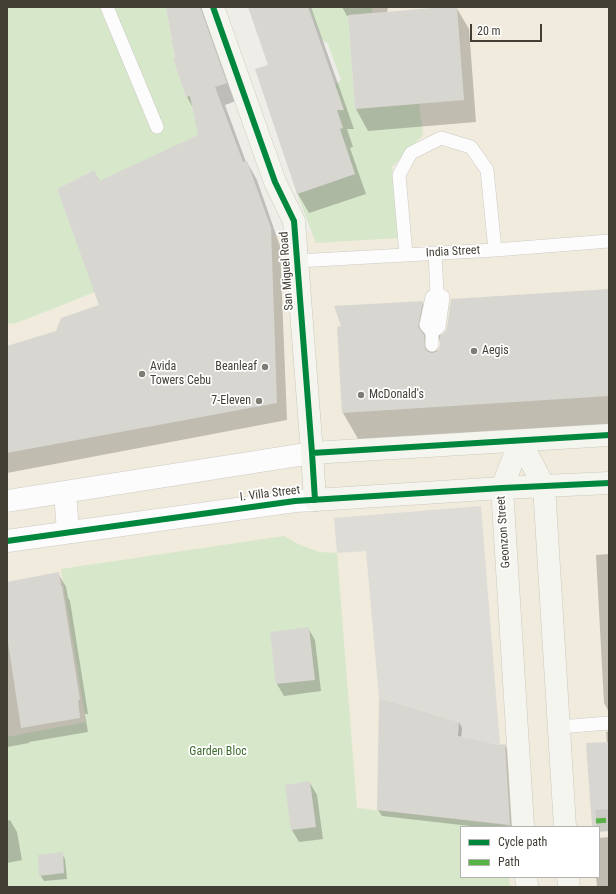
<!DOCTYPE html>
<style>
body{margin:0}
#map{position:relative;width:616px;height:894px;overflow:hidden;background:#eeede8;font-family:"Roboto Condensed",sans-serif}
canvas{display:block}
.frame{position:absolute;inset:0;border:8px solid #433f35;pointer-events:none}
.legend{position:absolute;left:460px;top:826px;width:140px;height:52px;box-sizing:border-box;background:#fff;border:1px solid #b4b2ae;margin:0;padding:5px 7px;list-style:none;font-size:12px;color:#433f35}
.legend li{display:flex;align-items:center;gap:8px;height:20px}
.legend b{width:20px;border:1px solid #b4b2ae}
.scale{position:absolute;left:470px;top:24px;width:72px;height:18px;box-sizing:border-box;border:2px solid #433f35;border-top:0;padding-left:5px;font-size:12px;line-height:14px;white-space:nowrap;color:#433f35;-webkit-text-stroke:3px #fff;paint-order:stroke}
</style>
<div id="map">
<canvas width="616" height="894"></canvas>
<div class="frame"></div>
<ul class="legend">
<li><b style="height:5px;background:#00873e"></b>Cycle path</li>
<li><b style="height:5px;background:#57b346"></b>Path</li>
</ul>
<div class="scale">20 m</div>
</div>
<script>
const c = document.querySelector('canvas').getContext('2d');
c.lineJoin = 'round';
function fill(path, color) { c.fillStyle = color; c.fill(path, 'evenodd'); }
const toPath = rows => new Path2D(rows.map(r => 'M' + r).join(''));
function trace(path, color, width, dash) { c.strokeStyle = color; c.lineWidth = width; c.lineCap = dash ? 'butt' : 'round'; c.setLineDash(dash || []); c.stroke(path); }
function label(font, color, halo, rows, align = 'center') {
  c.font = font + ' "Roboto Condensed",sans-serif'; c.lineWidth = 3.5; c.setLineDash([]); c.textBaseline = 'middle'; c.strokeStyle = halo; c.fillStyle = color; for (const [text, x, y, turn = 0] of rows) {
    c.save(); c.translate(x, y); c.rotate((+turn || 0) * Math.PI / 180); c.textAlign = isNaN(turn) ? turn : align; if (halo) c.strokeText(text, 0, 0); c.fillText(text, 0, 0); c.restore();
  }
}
fill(toPath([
 [357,7,609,7,609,887,7,887,7,323,14,324,239,237,365,229,342,8],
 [461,827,599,827,599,877,461,877]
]), '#f0ebdc');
fill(toPath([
 [481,506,500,745,458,736,459,722,379,698,366,551,337,553,334,518]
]), '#dedcd6');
fill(toPath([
 [7,7,166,7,175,58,173,59,186,97,190,96,195,120,202,133,170,149,99,181,94,170,57,189,95,292,14,324,7,323],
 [313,7,373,7,371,13,348,15,355,109,419,104,423,135,392,167,398,238,316,243,297,194,355,174,340,129,330,88,341,80,328,44,322,40,310,8],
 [284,536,298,544,319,552,337,553,357,808,506,825,506,827,461,827,461,877,509,877,510,887,7,887,7,737,86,722,61,569]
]), '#d7e7ca');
fill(toPath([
 [167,7,202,7,236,101,225,105,246,162,247,162,257,180,280,246,287,420,7,473,7,347,56,332,101,305,94,171,100,182,200,136,194,110,187,97,174,60,176,59],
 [249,7,311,7,354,129,347,129,353,147,350,148,366,194,309,213,298,194,270,65],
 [342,7,388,7,387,13,456,7,469,29,476,122,368,131,356,109,349,16,347,16],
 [609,290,609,428,361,444,343,413,422,302,441,333,437,351,440,350,447,332],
 [609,554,609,712,604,703,596,555],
 [58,573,66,587,68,598,70,601,88,714,85,714,88,732,29,742,29,743,7,747,7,583],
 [308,628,315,640,321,691,284,696,277,684,271,633],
 [459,722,462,728,461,738,500,746,505,745,508,751,513,827,479,827,382,816,378,810],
 [609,731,609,828,606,828,591,801,607,743,606,732],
 [310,783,317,795,323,839,299,842,292,830,286,786],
 [10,820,17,832,22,860,7,863,7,821],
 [609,837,609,887,597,887,596,877,599,877,599,838],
 [62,854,65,859,67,879,44,881,40,875]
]), '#0003');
fill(toPath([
 [166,7,200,7,227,83,215,87,243,162,247,161,271,228,277,403,7,453,7,346,56,331,61,318,99,305,57,189,94,170,99,181,198,135,190,96,186,97,173,59,175,58],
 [248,7,308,7,344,110,337,110,343,128,340,129,355,174,297,194,255,69,268,65],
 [445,7,457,7,464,100,355,109,348,15],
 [609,289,609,396,342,413,337,327,341,326,334,306,423,301,418,327,424,335,425,349,428,352,432,353,436,352,439,349,440,345,440,336,446,331,447,328,451,299],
 [59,572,61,586,62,586,80,700,78,700,80,718,21,728,7,636,7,582],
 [309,627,315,680,276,684,270,632],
 [379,698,459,722,458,736,500,745,505,744,510,825,377,810],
 [609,742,609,827,592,827,586,743],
 [310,781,316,827,291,830,285,785],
 [63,852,64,873,39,876,38,855]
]), '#d7d6d1');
trace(toPath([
 [596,821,609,820]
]), '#cccac4', 22, [22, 11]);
const lane = toPath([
 [107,7,157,127],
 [435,253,437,293],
 [406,255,399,175,411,153,441,138,471,147,487,170,495,250],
 [297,261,495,250,609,241],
 [432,332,439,327,443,297,437,293],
 [432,345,432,332,426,325,432,297,437,293],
 [559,727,609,723]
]);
const street = toPath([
 [65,492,68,532],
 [7,501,312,453],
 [7,541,295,501,315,500]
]);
const secondary = toPath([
 [213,7,275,182,294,221,312,453,315,500,502,488,609,483],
 [520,441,544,486,565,827],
 [520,441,502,488,523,827],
 [312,453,609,435],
 [526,877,527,887],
 [568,877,569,887]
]);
trace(lane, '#cccbc6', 14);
trace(street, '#cccbc6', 23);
trace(secondary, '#cccabf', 23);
trace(lane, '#fcfcfc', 13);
trace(street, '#fcfcfc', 22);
trace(secondary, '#f5f5ef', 22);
trace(toPath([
 [596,821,609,820]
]), '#57b346', 5, [10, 5]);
trace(toPath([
 [213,7,275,182,294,221,312,453,315,500],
 [312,453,609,435],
 [7,541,295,501,502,488,609,483]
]), '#00873e', 6);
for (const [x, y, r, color] of [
 [474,351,4,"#7f7c74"],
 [265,367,4,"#7f7c74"],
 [142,374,4,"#7f7c74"],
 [361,395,4,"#7f7c74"],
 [259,401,4,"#7f7c74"]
]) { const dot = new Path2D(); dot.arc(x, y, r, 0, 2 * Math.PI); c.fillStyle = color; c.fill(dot); trace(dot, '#fff', 1.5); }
label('12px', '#433f35', '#fff', [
 ["India Street",453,252,-3],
 ["San Miguel Road",287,271,-94],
 ["I. Villa Street",270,494,-7],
 ["Geonzon Street",504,532,-94]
]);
label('12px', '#433f35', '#fff', [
 ["Aegis",482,351],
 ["Avida",150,367],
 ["Towers Cebu",150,381],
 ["Beanleaf",257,367,"right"],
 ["McDonald's",369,395],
 ["7-Eleven",251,401,"right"]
], 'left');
label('12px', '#3e6e2f', '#fff', [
 ["Garden Bloc",218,752]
]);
</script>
